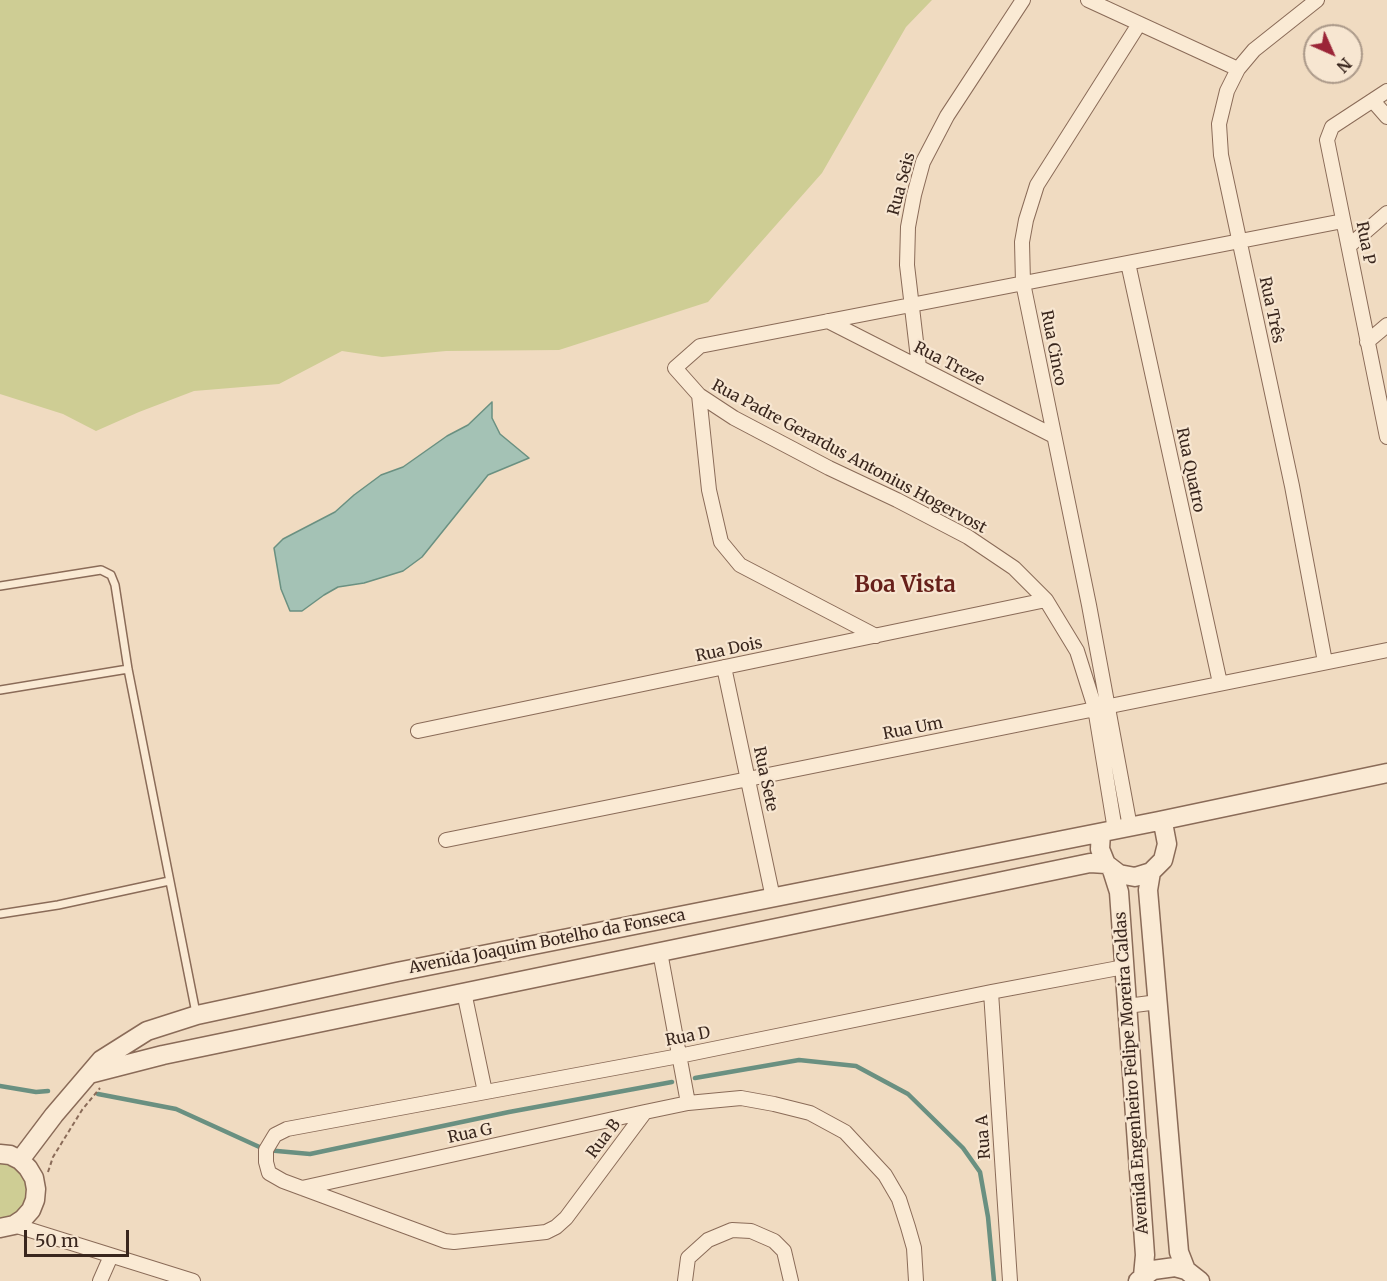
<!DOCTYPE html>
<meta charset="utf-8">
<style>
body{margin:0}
#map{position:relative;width:1387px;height:1281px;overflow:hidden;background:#f0dbc1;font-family:Merriweather,serif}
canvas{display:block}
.north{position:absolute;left:1303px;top:24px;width:60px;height:60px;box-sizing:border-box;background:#f7e6d1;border:2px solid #ab9989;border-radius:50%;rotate:135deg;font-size:16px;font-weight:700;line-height:24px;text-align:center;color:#39261d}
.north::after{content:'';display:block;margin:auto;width:21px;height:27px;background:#9b2537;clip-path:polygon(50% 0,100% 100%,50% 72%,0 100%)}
.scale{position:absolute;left:24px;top:1230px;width:105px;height:27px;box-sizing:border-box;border:3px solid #39261d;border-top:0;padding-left:8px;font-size:18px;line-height:21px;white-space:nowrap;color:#39261d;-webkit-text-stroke:4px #f7e6d1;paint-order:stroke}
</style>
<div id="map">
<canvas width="1387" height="1281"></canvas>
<div class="north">N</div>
<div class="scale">50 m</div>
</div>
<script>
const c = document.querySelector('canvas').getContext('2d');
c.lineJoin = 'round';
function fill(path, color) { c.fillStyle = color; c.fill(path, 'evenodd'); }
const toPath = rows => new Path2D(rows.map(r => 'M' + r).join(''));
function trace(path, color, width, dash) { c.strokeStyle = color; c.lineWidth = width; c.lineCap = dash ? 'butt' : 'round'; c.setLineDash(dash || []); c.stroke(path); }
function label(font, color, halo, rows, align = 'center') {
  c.font = font + ' Merriweather,serif'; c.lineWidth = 4.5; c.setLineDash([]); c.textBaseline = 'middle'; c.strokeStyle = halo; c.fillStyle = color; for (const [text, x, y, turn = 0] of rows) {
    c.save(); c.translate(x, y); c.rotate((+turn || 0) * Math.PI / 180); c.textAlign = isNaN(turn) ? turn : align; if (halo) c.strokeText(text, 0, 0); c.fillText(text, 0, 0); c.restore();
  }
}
fill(toPath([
 [0,0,932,0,906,27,822,173,708,302,559,350,446,351,382,357,342,351,279,384,194,391,139,412,96,431,63,414,0,394],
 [0,1160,7,1160,24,1173,30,1193,21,1213,0,1223]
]), '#cecd94');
const water = toPath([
 [492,402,492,418,500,434,529,458,488,475,422,557,403,571,364,583,338,587,324,595,302,611,290,611,281,589,274,548,283,539,335,512,354,495,381,475,403,467,447,436,468,425,492,402]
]);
fill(water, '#a4c2b5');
trace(water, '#6a9081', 1.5);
trace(toPath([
 [695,1078,799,1060,856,1066,908,1094,963,1148,980,1172,988,1217,994,1281],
 [0,1086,36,1092,48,1091],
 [98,1094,176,1109,266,1150,310,1154,509,1112,672,1082]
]), '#6a9081', 4.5);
const service = toPath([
 [0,586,101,570,111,575,115,585,128,669,196,1013],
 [0,690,128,669],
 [0,914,58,905,169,881]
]);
const minor = toPath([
 [1088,0,1238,69],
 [1317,0,1254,50,1238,69,1227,91,1219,124,1221,155,1292,486,1325,662],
 [1387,91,1332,127,1327,140,1387,437],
 [1373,101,1387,117],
 [1349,246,1387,213],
 [1128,263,1220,683],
 [828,321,1054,436],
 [1367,342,1387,325],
 [919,367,907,265,908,227,914,195,923,162,947,116,1023,0],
 [699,395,709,490,721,542,740,565,876,636],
 [724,667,773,898],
 [418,731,1046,600],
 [1130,827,1089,605,1023,283,1022,242,1026,220,1037,185,1139,24],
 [1115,830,1095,708,1077,651,1046,600,1014,568,968,537,897,500,829,468,734,418,699,395,675,368,700,346,1343,221],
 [446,840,1387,650],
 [660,952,688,1103],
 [464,992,485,1092],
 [991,992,1010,1281],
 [1127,1006,1158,1002],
 [302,1188,645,1112],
 [14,1225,193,1281],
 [100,1281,111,1256],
 [685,1281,688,1258,708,1240,732,1230,751,1231,774,1241,784,1251,791,1281],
 [916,1281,914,1248,908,1227,899,1199,885,1175,845,1132,810,1113,774,1104,741,1098,688,1103,645,1112,566,1218,556,1227,546,1232,454,1242,445,1241,283,1181,269,1173,266,1162,266,1150,275,1135,287,1129,679,1056,991,992,1124,967]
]);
const tertiary = toPath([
 [1101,833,1100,849,1106,864,1119,874,1135,877,1151,872,1163,860,1167,844,1164,828,1159,821],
 [1112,870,1119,892,1145,1255,1143,1276],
 [1151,872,1148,890,1179,1252,1186,1270],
 [89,1074,163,1055,1090,863,1106,864],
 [0,1154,10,1155,20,1160,28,1168,34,1178,36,1189,35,1200,31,1210,23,1219,14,1225,0,1228],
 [20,1160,54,1115,101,1060,147,1031,197,1015,397,972,1159,821,1387,773],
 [1138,1281,1153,1270,1175,1267,1186,1270,1200,1281]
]);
trace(service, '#8a6b58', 10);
trace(minor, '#8a6b58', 16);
trace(tertiary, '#8a6b58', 21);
trace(toPath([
 [48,1172,53,1157,82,1110,100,1088]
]), '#8a6b58', 2, [4.5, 3]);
trace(service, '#faead4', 7);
trace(minor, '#faead4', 14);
trace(tertiary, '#faead4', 18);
label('16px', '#39261d', '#f7e6d1', [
 ["Rua Seis",902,184,-75],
 ["Rua P",1365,243,79],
 ["Rua Três",1271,310,78],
 ["Rua Cinco",1053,348,79],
 ["Rua Treze",949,364,27],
 ["Rua Padre Gerardus Antonius Hogervost",849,457,28],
 ["Rua Quatro",1190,470,78],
 ["Rua Dois",729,650,-12],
 ["Rua Um",913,729,-11],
 ["Rua Sete",765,779,78],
 ["Avenida Joaquim Botelho da Fonseca",547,942,-11],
 ["Rua D",688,1037,-11],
 ["Avenida Engenheiro Felipe Moreira Caldas",1132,1073,-94],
 ["Rua G",470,1134,-12],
 ["Rua A",984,1137,-94],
 ["Rua B",604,1139,-53]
]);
label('bold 22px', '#67201a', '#f7e6d1', [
 ["Boa Vista",905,586]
]);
</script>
